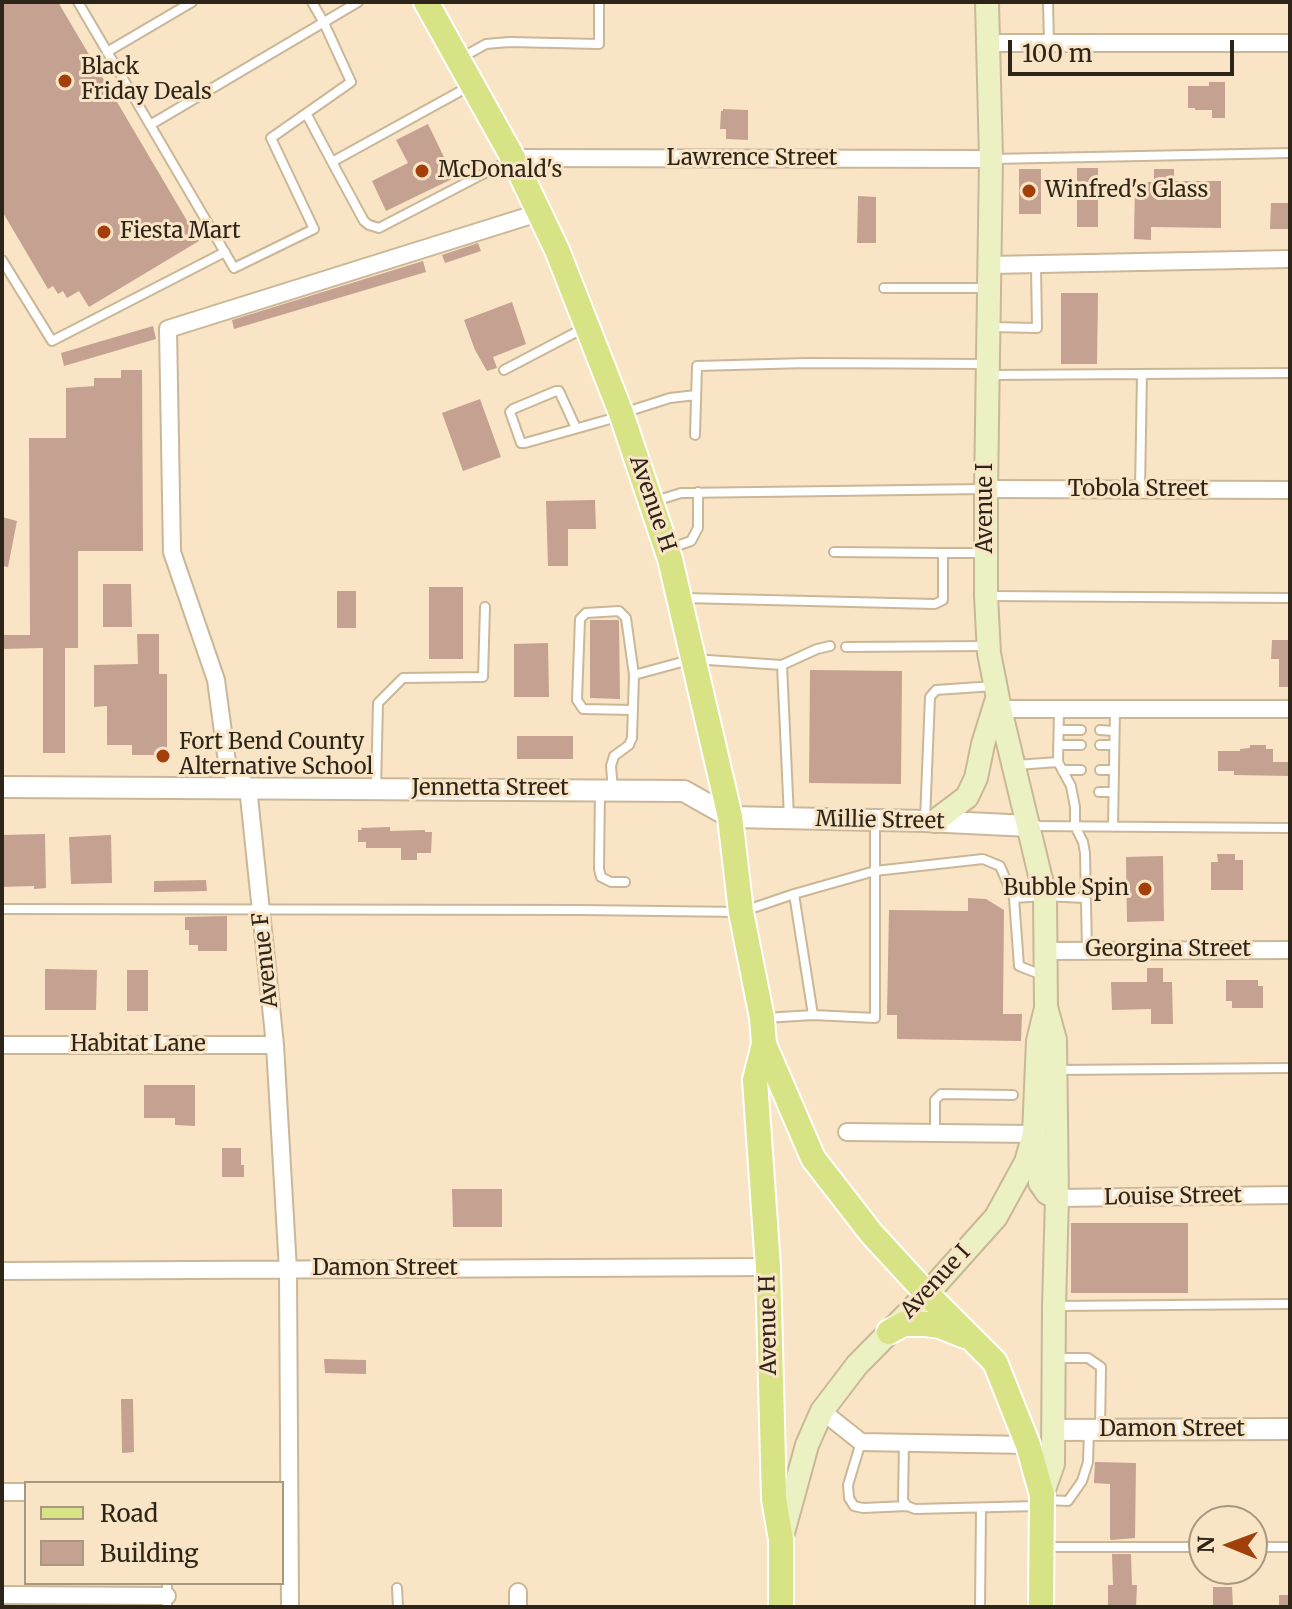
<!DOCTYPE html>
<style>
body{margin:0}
#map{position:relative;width:1292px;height:1609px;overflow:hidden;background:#f9e5c5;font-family:Merriweather,serif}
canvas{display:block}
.frame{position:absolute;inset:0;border:4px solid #2d2519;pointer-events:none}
.legend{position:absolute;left:24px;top:1481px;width:260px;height:104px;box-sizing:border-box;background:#f9e5c5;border:2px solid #a79880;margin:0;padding:10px 14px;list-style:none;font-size:24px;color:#2d2519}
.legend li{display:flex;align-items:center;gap:16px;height:40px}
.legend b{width:40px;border:2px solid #a79880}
.north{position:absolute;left:1188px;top:1505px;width:80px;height:80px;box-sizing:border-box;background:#f9e5c5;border:2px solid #a79880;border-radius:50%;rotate:271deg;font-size:22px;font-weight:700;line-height:32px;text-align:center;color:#2d2519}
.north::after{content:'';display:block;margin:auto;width:28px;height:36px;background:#a33f0a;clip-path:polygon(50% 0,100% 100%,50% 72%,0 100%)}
.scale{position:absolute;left:1008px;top:40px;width:226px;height:36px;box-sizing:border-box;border:4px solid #2d2519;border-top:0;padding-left:10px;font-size:24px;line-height:28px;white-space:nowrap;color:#2d2519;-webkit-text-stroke:6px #f9e5c5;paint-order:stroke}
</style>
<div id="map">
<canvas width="1292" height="1609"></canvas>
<div class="frame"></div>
<ul class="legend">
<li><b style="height:10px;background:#d7e385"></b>Road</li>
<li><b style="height:22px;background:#c4a191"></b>Building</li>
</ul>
<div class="north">N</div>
<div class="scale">100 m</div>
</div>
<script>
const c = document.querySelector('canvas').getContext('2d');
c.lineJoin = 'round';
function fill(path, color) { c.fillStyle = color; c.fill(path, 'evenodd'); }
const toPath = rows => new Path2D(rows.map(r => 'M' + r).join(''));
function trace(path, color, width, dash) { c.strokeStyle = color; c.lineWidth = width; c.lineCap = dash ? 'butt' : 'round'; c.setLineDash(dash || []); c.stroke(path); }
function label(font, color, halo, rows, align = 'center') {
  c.font = font + ' Merriweather,serif'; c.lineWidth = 6; c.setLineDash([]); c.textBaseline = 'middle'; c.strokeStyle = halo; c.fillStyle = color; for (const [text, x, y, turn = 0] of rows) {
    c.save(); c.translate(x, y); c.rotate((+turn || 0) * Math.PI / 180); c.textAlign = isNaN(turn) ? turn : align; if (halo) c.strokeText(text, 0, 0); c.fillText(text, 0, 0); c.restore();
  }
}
fill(toPath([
 [2,2,58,2,199,241,89,307,79,291,67,298,63,291,58,294,53,286,48,289,2,211],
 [1209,82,1225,82,1225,118,1212,118,1212,110,1195,110,1195,108,1188,108,1188,86,1209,86],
 [723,109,748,110,748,140,726,139,726,129,720,129,721,111,723,111],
 [428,124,454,178,386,211,372,181,408,163,396,140],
 [1077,168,1098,168,1098,227,1077,227],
 [1019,169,1041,169,1041,214,1019,214],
 [1154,169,1174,169,1174,181,1221,181,1221,228,1151,227,1151,240,1134,239,1135,182,1154,182],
 [858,196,876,197,876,243,857,243],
 [1271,203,1290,203,1290,229,1270,229],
 [478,243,481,251,445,263,442,255],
 [423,261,426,272,234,329,232,320],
 [1061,293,1098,293,1097,364,1061,364],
 [512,302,526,344,493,357,497,368,487,371,475,350,464,320],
 [153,326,156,339,64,366,61,353],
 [121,370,142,370,143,551,78,551,78,648,65,648,65,753,43,753,43,648,2,649,2,635,30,635,29,438,66,438,66,388,94,386,94,378,121,378],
 [480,399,501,457,463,471,442,413],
 [595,500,596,529,568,529,568,566,548,566,546,501],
 [2,517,17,521,8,567,2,566],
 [103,584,131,584,132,627,103,627],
 [429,587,463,587,463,659,429,659],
 [337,591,356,591,356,628,337,628],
 [590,620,618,620,619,621,620,699,590,698],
 [137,634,159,634,159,674,167,674,167,755,132,755,132,745,107,745,107,706,94,707,94,665,138,664],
 [1272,640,1290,640,1290,687,1279,687,1279,659,1271,659],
 [548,643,549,697,514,697,514,644],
 [810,670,902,671,901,784,809,783],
 [517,736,573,736,573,759,517,759],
 [1250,745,1266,745,1266,749,1273,749,1273,762,1290,762,1290,776,1234,775,1234,771,1218,771,1218,751,1240,751,1240,749,1250,748],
 [390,827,390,831,425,830,425,832,432,832,431,853,417,853,417,860,401,860,401,848,366,848,366,842,358,842,358,830,362,830,361,828],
 [45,834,46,888,34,889,34,886,2,887,2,835],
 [111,835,112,883,71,884,69,837],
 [1217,854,1235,854,1235,860,1243,860,1243,890,1211,890,1211,862,1218,862],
 [1163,856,1164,921,1127,922,1126,857],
 [206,880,207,891,154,892,154,881],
 [968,898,986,899,1004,910,1003,1014,1022,1014,1021,1041,897,1039,897,1015,887,1015,889,910,968,911],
 [227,916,227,951,198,951,198,945,189,945,189,930,185,930,185,917],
 [1147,968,1163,968,1163,982,1172,982,1173,1024,1151,1024,1151,1009,1112,1010,1111,982,1147,982],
 [45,969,97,970,96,1010,45,1010],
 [127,970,148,970,148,1011,127,1011],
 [1226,980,1258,980,1258,986,1263,986,1263,1008,1232,1008,1232,1001,1226,1001],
 [144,1085,195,1085,195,1126,175,1125,175,1118,144,1118],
 [222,1148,241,1148,241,1165,244,1165,244,1177,222,1177],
 [452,1189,502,1189,502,1227,453,1227],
 [1071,1223,1188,1223,1188,1293,1071,1293],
 [324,1359,366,1360,366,1374,325,1373],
 [121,1399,133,1399,134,1452,122,1453],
 [1095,1462,1136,1463,1135,1538,1111,1540,1110,1538,1110,1484,1094,1483],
 [1112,1554,1131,1554,1132,1585,1137,1585,1136,1607,1108,1607,1108,1585,1113,1585],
 [1213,1587,1232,1587,1233,1607,1213,1607],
 [1279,1595,1290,1595,1290,1607,1279,1607]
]), '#c4a191');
const service = toPath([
 [78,2,234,268,314,229,271,138,351,82,324,23,312,2],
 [1048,2,1049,43],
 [107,52,192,2],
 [459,59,486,44,509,42,599,44,599,2],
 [307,115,332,162,468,87],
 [150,125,358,2],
 [991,159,1290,153],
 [332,162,364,221,369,225,379,228,510,160],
 [2,260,52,341,225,252],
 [884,288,988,288],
 [990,327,1037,328,1036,265],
 [504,370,586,327],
 [991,375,1290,373],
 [626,412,670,398,696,395],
 [576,428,559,391,556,391,513,409,510,412,521,443,525,443,621,416],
 [695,435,697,366,807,363,986,364],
 [1140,489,1142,374],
 [652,502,681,493,985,489],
 [668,549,691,541,698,528,698,492],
 [834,552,943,553],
 [987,596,1290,598],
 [684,598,935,604,943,600,943,553,983,553],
 [846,647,988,646],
 [782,665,789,818],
 [633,710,583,709,577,700,580,619,586,613,619,611,626,618,634,675],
 [1059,730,1081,730],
 [1100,730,1114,731],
 [1058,745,1081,745],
 [1100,745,1114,745],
 [1058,762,1071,786,1075,807,1075,826,1083,842,1085,853,1087,951],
 [1016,765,1058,762,1059,709],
 [1062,770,1081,770],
 [1100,770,1114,770],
 [376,787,378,703,403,678,483,677,485,607],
 [613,790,611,766,614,756,629,745,632,738,634,675,693,659,782,665,817,649,830,646],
 [600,791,599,869,601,877,611,882,625,882],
 [1099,792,1113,792],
 [925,820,930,697,936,690,994,686],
 [1031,826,1290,828],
 [1113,827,1115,709],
 [794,894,813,1015],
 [1014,898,1019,966,1042,975],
 [2,909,581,910,741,912,794,894,875,871,983,859,1000,866,1014,898,1045,896,1085,898],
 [765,1018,813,1015,875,1018,875,822],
 [1056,1070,1290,1068],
 [935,1132,935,1100,941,1094,1013,1095],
 [1055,1306,1290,1304],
 [1055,1358,1088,1358,1101,1367,1100,1429],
 [861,1442,848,1485,849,1498,854,1506,863,1508,907,1506],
 [904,1443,903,1500,907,1506,915,1509,1038,1506],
 [1046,1500,1068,1501,1082,1481,1088,1462,1089,1430],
 [1046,1547,1204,1547],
 [1252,1547,1290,1547],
 [167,1583,167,1607],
 [397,1588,398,1607],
 [980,1607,981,1508]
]);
const minor = toPath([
 [988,43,1290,43],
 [513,158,991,159],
 [990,265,1290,259],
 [986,489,1290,490],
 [1000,709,1290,709],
 [1046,951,1290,950],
 [2,1045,275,1045],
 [847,1132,1034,1134],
 [1057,1198,1290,1195],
 [2,1271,768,1267],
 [822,1411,861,1442,1028,1445],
 [2,1492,26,1492],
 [518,1592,518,1607],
 [2,1595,167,1596],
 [290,1607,288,1270,275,1045,248,787,228,769,216,680,172,552,168,329,538,213]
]);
const tertiary = toPath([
 [2,787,684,791,730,817,925,821,1030,826],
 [1054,1430,1290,1429]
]);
const secondary = toPath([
 [987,2,991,159,986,489,986,596,989,653,1000,709,1045,896,1046,1007,1055,1040,1057,1198,1054,1306,1053,1464,1042,1495],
 [935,821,967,797,976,778,983,744,997,699],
 [1035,1139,1039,1155,1040,1183,1047,1193,1057,1198],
 [781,1540,807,1445,822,1411,857,1365,927,1294,996,1217,1026,1162,1034,1134,1038,1041,1045,1012]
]);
const primary = toPath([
 [426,2,513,158,557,250,621,413,670,559,730,817,741,912,762,1018,764,1044,813,1158,871,1233,927,1294,995,1362,1028,1445,1042,1495,1041,1607],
 [764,1044,755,1080,768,1267,774,1499,781,1540,781,1607],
 [889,1332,904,1324,926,1324,940,1326,965,1336]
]);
trace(service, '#cab798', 12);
trace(minor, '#cab798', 20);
trace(tertiary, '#cab798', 24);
trace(secondary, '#cab798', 26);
trace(primary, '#fff', 28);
trace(service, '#fff', 8);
trace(minor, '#fff', 16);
trace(tertiary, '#fff', 20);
trace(secondary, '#ebf1c2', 22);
trace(primary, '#d7e385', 24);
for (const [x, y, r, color] of [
 [65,81,8,"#a33f0a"],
 [422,171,8,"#a33f0a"],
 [1029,191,8,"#a33f0a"],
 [104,232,8,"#a33f0a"],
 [163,756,8,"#a33f0a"],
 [1145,889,8,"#a33f0a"]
]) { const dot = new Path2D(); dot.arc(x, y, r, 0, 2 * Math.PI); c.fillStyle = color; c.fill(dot); trace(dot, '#f9e5c5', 3); }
label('22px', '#2d2519', '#f9e5c5', [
 ["Black",81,68],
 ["Friday Deals",81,93],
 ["McDonald's",438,171],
 ["Winfred's Glass",1045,191],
 ["Fiesta Mart",120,232],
 ["Fort Bend County",179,743],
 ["Alternative School",179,768],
 ["Bubble Spin",1129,889,"right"]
], 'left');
label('22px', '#2d2519', '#f9e5c5', [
 ["Lawrence Street",752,159],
 ["Tobola Street",1138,490],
 ["Avenue H",652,504,71],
 ["Avenue I",986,508,-90],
 ["Jennetta Street",490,789],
 ["Millie Street",880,821,1],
 ["Georgina Street",1168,950],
 ["Avenue F",266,960,-96],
 ["Habitat Lane",138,1045],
 ["Louise Street",1173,1197,-1],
 ["Damon Street",385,1269],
 ["Avenue I",936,1282,-47],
 ["Avenue H",769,1325,-91],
 ["Damon Street",1172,1430]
]);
</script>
